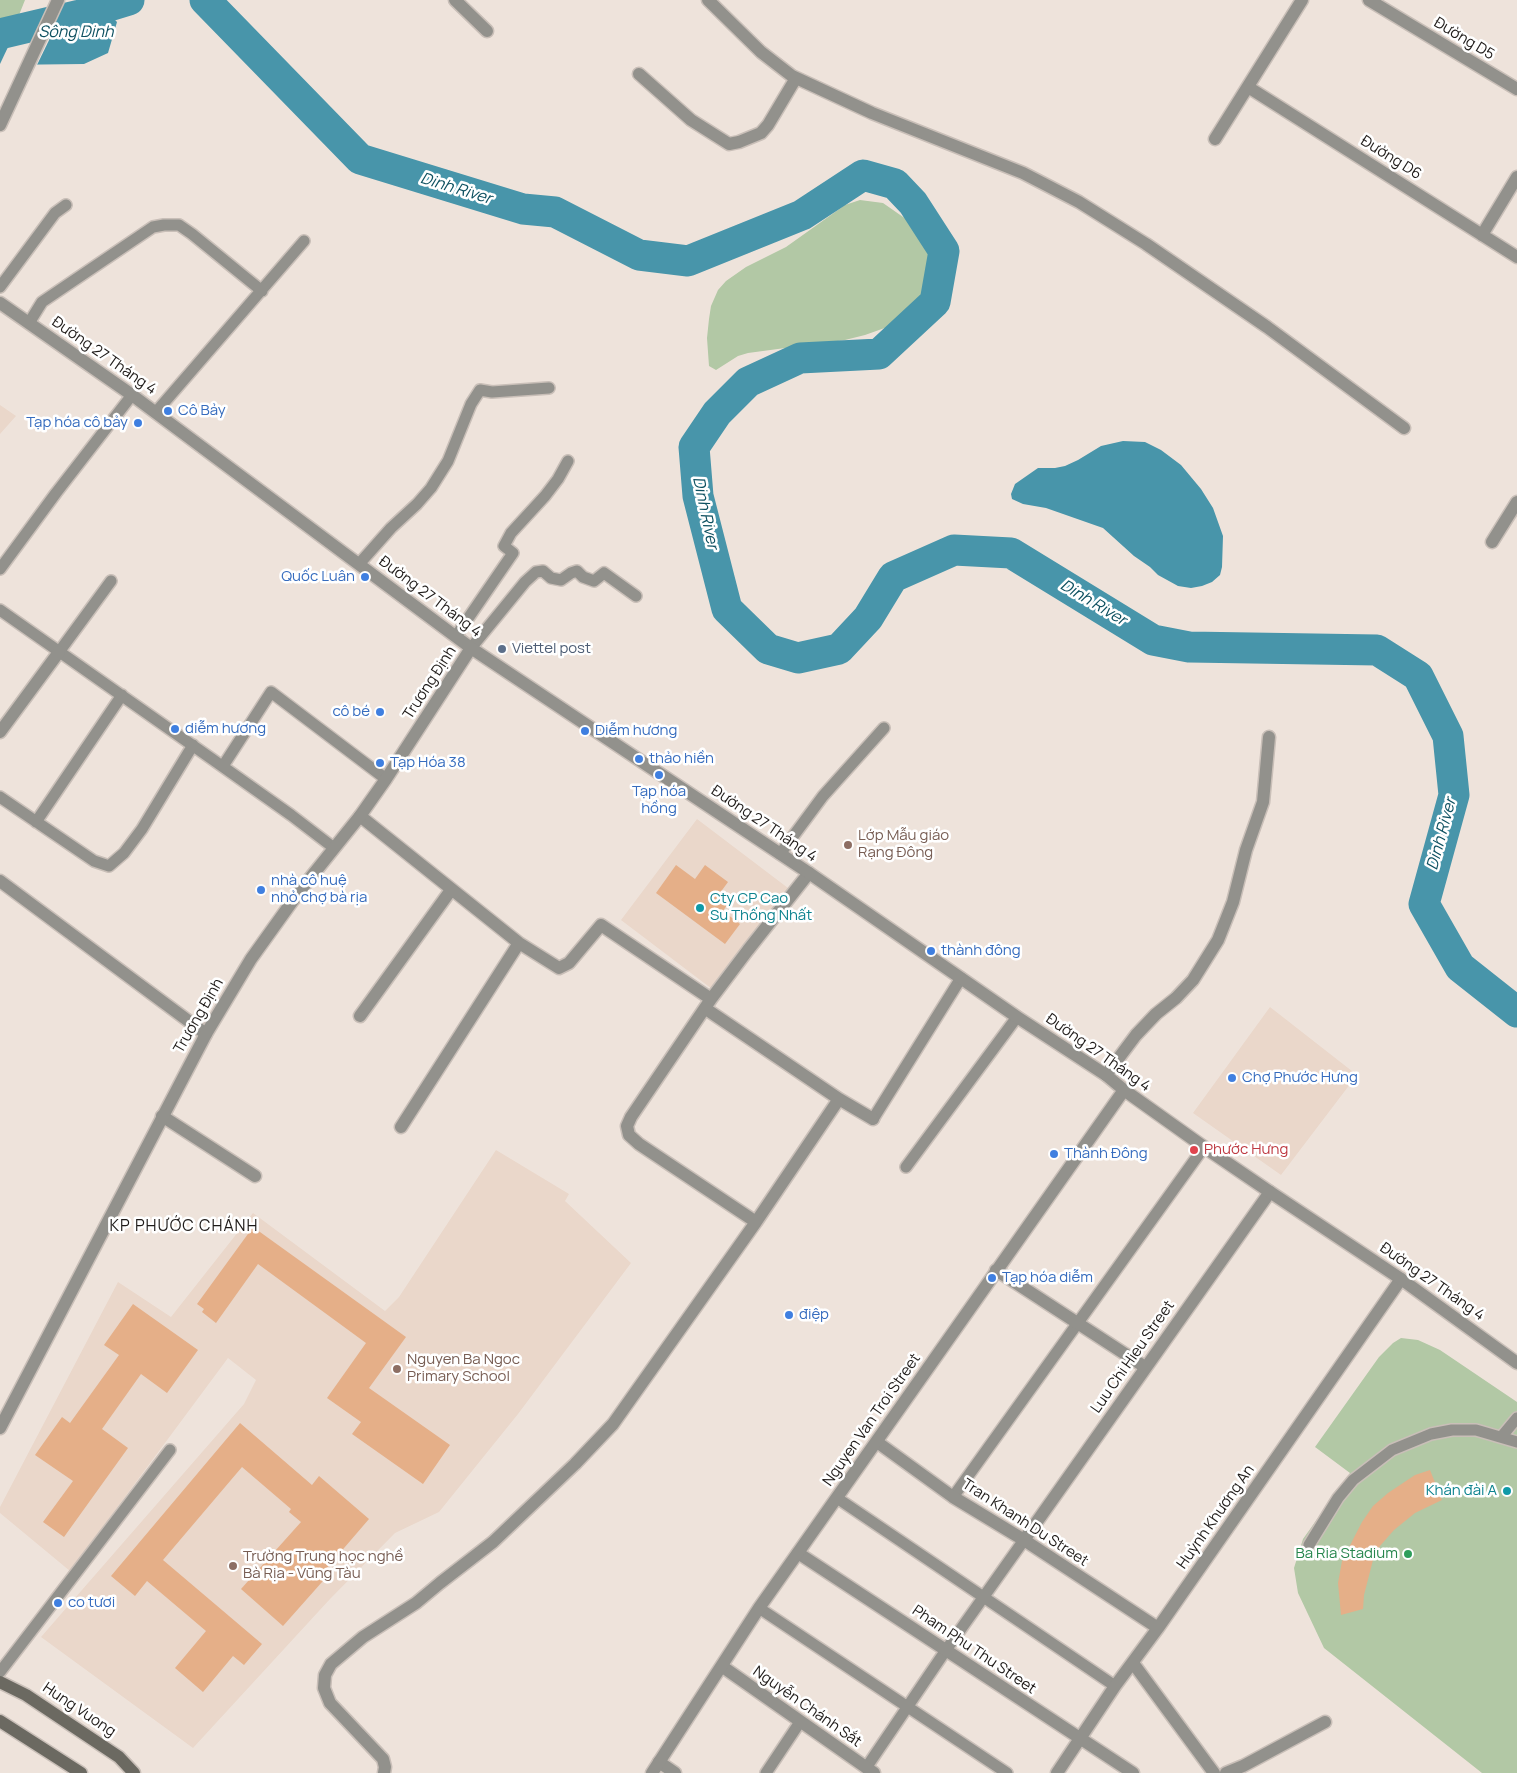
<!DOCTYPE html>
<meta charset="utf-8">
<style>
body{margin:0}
canvas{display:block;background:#eee3db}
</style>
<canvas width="1517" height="1773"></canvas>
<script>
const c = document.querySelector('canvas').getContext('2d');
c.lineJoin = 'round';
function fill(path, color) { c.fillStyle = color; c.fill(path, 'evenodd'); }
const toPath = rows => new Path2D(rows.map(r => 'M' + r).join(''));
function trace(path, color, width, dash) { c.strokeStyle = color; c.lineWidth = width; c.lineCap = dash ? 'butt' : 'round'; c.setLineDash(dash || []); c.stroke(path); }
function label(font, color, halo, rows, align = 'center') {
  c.font = font + ' Manrope,sans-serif'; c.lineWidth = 5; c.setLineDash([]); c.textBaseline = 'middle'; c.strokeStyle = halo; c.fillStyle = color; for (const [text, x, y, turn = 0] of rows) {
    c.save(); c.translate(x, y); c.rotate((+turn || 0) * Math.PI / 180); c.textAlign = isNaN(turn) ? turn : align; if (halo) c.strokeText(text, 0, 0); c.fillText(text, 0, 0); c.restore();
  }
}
fill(toPath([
 [0,405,16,416,0,434],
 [697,819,788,888,712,989,621,920],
 [1270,1007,1357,1075,1281,1175,1193,1113],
 [496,1150,569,1194,565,1201,631,1263,518,1414,439,1512,395,1533,330,1599,193,1748,41,1637,244,1404,256,1380,228,1358,70,1571,0,1513,0,1507,118,1282,171,1317,253,1213,385,1311,399,1297]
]), '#ead7ca');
fill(toPath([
 [0,0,25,0,19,15,0,20],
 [860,200,883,203,926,233,932,241,936,261,935,277,928,295,919,308,909,316,893,325,865,335,845,340,748,353,738,356,716,370,709,366,707,338,709,319,711,306,718,290,726,281,746,267,786,247,845,205],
 [1401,1338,1418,1340,1440,1350,1517,1402,1517,1773,1482,1773,1324,1648,1298,1593,1294,1568,1303,1539,1350,1473,1315,1447,1379,1357,1393,1343]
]), '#b2c8a5');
fill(toPath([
 [81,0,95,0,117,22,108,53,84,64,0,65,0,20],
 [1123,441,1145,442,1161,450,1181,465,1201,489,1213,508,1223,536,1222,567,1220,575,1212,582,1202,586,1191,588,1178,586,1158,575,1150,567,1134,556,1103,528,1046,508,1023,504,1012,499,1011,494,1015,484,1038,468,1055,468,1065,466,1078,460,1101,446]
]), '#4895aa');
fill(toPath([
 [68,1,36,67,0,67,0,64,25,11]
]), '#eee3db');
trace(toPath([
 [205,0,360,159,523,209,555,212,639,255,688,261,802,215,863,175,895,184,913,203,944,251,935,302,879,354,800,358,748,382,717,413,694,447,698,496,727,609,768,649,798,658,839,649,868,618,893,577,954,550,1011,553,1153,640,1189,647,1377,650,1418,676,1448,736,1454,795,1424,904,1460,967,1517,1012],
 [0,34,80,15,129,0]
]), '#4895aa', 31);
fill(toPath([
 [676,865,695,879,705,865,728,882,717,897,727,905,723,911,740,924,725,944,656,893],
 [253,1227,406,1337,369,1388,450,1445,423,1484,352,1434,361,1422,327,1398,366,1343,258,1264,216,1323,202,1312,204,1309,197,1304],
 [133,1304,198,1350,167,1393,141,1374,102,1429,128,1448,64,1537,43,1522,73,1481,35,1455,62,1417,70,1423,119,1355,104,1345],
 [240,1423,312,1485,319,1476,369,1519,326,1569,330,1573,283,1626,241,1589,301,1522,289,1512,291,1509,242,1467,163,1560,262,1644,244,1665,233,1656,203,1692,175,1668,206,1631,147,1581,135,1596,111,1576],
 [1430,1470,1442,1500,1415,1513,1394,1530,1380,1546,1373,1560,1364,1595,1363,1609,1341,1615,1338,1583,1342,1561,1362,1522,1373,1506,1388,1493,1415,1475]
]), '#e5af88');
const service = toPath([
 [0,287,55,213,66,205],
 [29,323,42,302,153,227,164,225,179,225,192,234,262,291],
 [156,412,304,241],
 [359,564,391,528,417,504,431,488,448,461,471,404,480,390,492,392,549,388],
 [0,569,56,493,132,395],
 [0,610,212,759,291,815,334,848],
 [456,636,513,553,504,546,511,533,545,496,558,479,568,461],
 [471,648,525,582,536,572,543,571,551,578,561,580,571,573,577,571,583,577,594,581,604,573,636,596],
 [59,652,111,581],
 [223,766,271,692,386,779],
 [0,797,94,861,109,866,124,853,142,829,193,745],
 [36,822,122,695],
 [780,854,823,796,884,728],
 [873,1119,961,978],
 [906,1167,1017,1017],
 [1502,1436,1517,1418],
 [953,1497,1204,1147],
 [837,1498,1115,1686],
 [1309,1545,1338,1498,1353,1480,1392,1450,1431,1434,1452,1430,1476,1430,1517,1442],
 [759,1608,1007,1773],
 [0,1672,170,1450],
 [866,1768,946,1650,1024,1540],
 [766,1773,800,1722]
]);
const minor = toPath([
 [455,0,487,31],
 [708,0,761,52,792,76,872,113,1023,173,1079,202,1146,244,1267,327,1404,428],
 [1369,0,1517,89],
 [639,74,691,120,729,144,739,142,761,133,768,125,796,78],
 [1248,87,1517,257],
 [1215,139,1302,0],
 [1482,235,1517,177],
 [1492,542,1517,502],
 [0,732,59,652],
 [360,816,519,943,559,968,569,963,601,925,711,999],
 [0,881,206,1034],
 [706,1009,839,1099],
 [360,1016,451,890],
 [1106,1075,1136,1035,1156,1014,1176,998,1193,980,1218,940,1233,902,1246,850,1263,802,1269,737],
 [162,1116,255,1176],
 [401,1127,519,943],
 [756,1222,639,1144,629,1135,627,1126,631,1117,711,999,748,950,809,873],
 [996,1270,1145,1367],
 [877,1442,953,1497,1024,1540,1158,1628],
 [1024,1540,1270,1192],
 [798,1553,1133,1773],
 [1133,1663,1214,1773],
 [723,1667,874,1773],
 [659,1762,675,1773],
 [384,1773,385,1767,383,1759,330,1703,324,1688,325,1675,331,1664,363,1637,416,1603,440,1583,493,1542,575,1464,613,1424,756,1222,839,1099,873,1119],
 [1057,1773,1115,1686,1158,1628,1401,1279],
 [1226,1773,1243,1766,1325,1722]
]);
const tertiary = toPath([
 [0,125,58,0],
 [0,303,132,395,471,648,809,873,1017,1017,1106,1075,1124,1090,1204,1147,1270,1192,1401,1279,1517,1363],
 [0,1428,206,1034,251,959,299,892,360,816,386,779,471,648],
 [652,1773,759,1608,1124,1090]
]);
const secondary = toPath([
 [0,1682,26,1695,119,1757,134,1773],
 [0,1721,81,1773]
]);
trace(service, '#c9bfb8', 14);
trace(minor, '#c9bfb8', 15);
trace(tertiary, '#c9bfb8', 15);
trace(secondary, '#c9bfb8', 15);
trace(service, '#92918c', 11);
trace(minor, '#92918c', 12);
trace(tertiary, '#92918c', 12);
trace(secondary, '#6b6961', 12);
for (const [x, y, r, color] of [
 [168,411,5,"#3f7fe0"],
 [138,423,5,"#3f7fe0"],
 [365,577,5,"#3f7fe0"],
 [502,649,5,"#5c6f8a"],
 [380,712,5,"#3f7fe0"],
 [175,729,5,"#3f7fe0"],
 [585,731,5,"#3f7fe0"],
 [639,759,5,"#3f7fe0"],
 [380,763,5,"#3f7fe0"],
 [659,775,5,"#3f7fe0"],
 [848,845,5,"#8d6e63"],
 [261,890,5,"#3f7fe0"],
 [700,908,5,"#0f9aa8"],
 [931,951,5,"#3f7fe0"],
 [1232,1078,5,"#3f7fe0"],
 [1194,1150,5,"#e0444e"],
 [1054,1154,5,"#3f7fe0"],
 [992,1278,5,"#3f7fe0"],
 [789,1315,5,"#3f7fe0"],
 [397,1369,5,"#8d6e63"],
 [1507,1491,5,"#0f9aa8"],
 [1408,1554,5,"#2e9e5b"],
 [233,1566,5,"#8d6e63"],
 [58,1603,5,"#3f7fe0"]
]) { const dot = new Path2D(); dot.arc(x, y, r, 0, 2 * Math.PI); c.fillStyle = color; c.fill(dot); trace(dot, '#fff', 2); }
label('15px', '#1e1a18', '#fff', [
 ["Đường D5",1464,39,31],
 ["Đường D6",1391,158,32],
 ["Đường 27 Tháng 4",104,356,35],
 ["Đường 27 Tháng 4",430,597,37],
 ["Trương Định",430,683,-57],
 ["Đường 27 Tháng 4",764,824,34],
 ["Trương Định",199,1016,-60],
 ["Đường 27 Tháng 4",1098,1053,35],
 ["Đường 27 Tháng 4",1432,1282,35],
 ["Luu Chi Hieu Street",1133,1357,-55],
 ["Nguyen Van Troi Street",872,1420,-55],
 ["Huỳnh Khương An",1216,1517,-55],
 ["Tran Khanh Du Street",1025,1523,33],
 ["Pham Phu Thu Street",974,1650,34],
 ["Nguyễn Chánh Sắt",807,1707,35],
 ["Hung Vuong",79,1710,34]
]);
label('15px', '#366cbe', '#fff', [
 ["Cô Bảy",178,411],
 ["Tạp hóa cô bảy",128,423,"right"],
 ["Quốc Luân",355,577,"right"],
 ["cô bé",370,712,"right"],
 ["diễm hương",185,729],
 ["Diễm hương",595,731],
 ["thảo hiền",649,759],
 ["Tạp Hóa 38",390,763],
 ["Tạp hóa",659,792,"center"],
 ["hồng",659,809,"center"],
 ["nhà cô huệ",271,881],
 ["nhỏ chợ bà rịa",271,898],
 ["thành đông",941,951],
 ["Chợ Phước Hưng",1242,1078],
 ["Thành Đông",1064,1154],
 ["Tạp hóa diễm",1002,1278],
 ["điệp",799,1315],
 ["co tươi",68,1603]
], 'left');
label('15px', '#4e5e75', '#fff', [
 ["Viettel post",512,649]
], 'left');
label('15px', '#785e54', '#fff', [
 ["Lớp Mẫu giáo",858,836],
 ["Rạng Đông",858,853],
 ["Nguyen Ba Ngoc",407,1360],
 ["Primary School",407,1377],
 ["Trường Trung học nghề",243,1557],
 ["Bà Rịa - Vũng Tàu",243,1574]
], 'left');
label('15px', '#0d838f', '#fff', [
 ["Cty CP Cao",710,899],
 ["Su Thống Nhất",710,916],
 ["Khán đài A",1497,1491,"right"]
], 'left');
label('15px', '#be3a42', '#fff', [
 ["Phước Hưng",1204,1150]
], 'left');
label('15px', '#27864d', '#fff', [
 ["Ba Ria Stadium",1398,1554]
], 'right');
label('italic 16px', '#0d5060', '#fff', [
 ["Sông Dinh",76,33],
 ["Dinh River",456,189,17],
 ["Dinh River",705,513,78],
 ["Dinh River",1093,603,31],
 ["Dinh River",1442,834,-75]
]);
c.letterSpacing = '1px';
label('16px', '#1e1a18', '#fff', [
 ["KP PHƯỚC CHÁNH",184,1227]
]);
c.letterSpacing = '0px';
</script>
